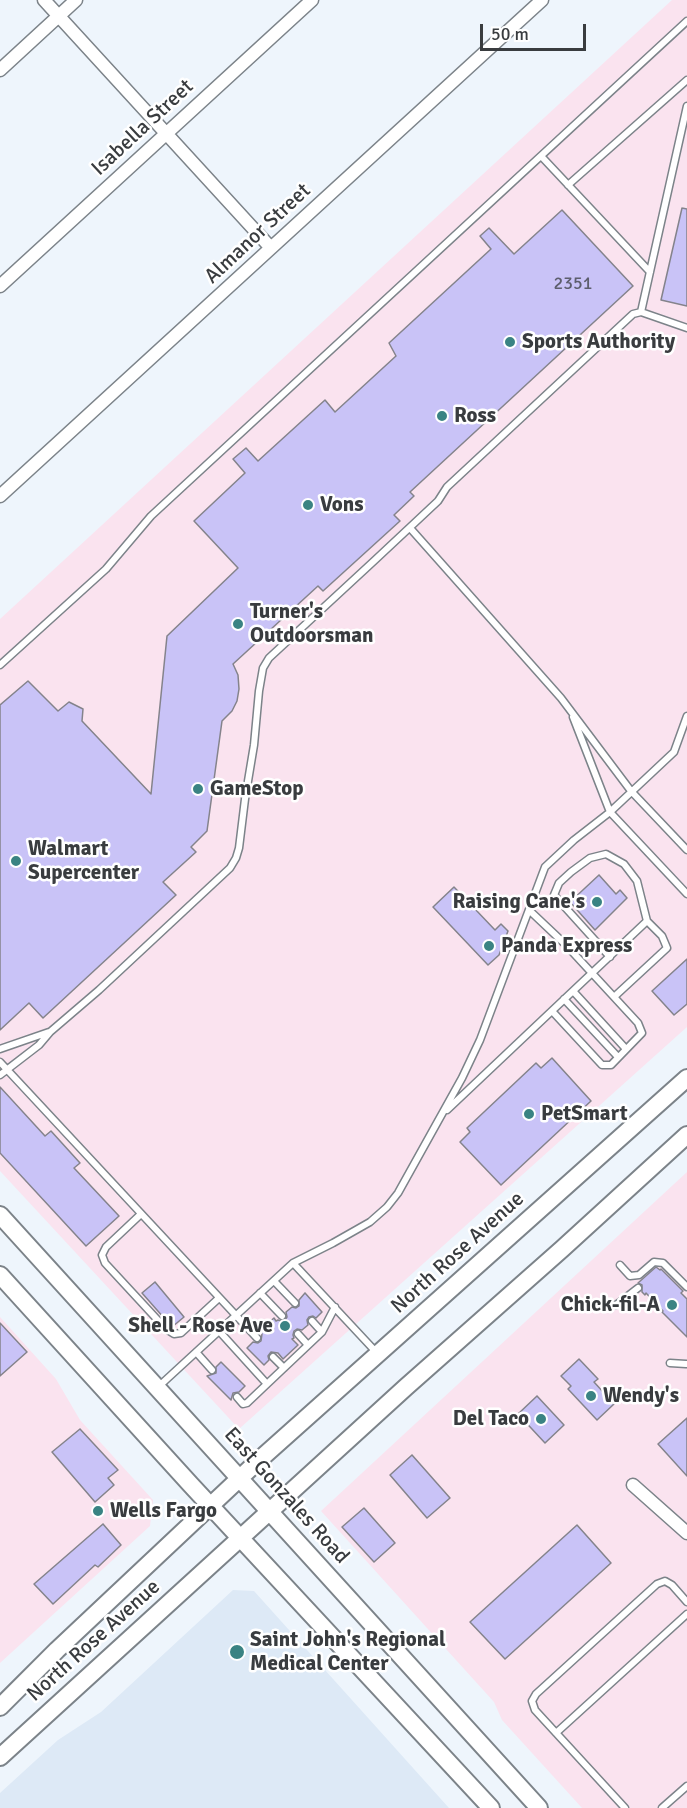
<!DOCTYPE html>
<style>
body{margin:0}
#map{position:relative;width:687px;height:1808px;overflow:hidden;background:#eef5fc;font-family:Signika,sans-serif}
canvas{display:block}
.scale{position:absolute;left:480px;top:24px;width:106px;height:27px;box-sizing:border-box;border:3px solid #393c3f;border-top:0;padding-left:8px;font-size:18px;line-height:21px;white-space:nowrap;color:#393c3f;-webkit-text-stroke:4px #fff;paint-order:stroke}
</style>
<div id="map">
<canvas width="687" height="1808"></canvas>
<div class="scale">50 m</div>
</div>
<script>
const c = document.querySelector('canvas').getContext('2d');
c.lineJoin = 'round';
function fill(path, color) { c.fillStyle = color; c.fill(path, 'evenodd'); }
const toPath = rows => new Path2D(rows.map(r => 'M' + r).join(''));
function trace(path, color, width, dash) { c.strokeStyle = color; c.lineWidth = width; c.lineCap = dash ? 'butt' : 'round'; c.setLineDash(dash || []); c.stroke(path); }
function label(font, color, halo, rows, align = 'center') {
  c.font = font + ' Signika,sans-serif'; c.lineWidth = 5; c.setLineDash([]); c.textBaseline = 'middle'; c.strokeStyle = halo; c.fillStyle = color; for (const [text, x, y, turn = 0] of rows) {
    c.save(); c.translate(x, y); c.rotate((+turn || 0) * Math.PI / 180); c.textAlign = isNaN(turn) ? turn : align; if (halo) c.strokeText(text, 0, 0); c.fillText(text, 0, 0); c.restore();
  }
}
fill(toPath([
 [672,0,687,0,687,1027,239,1429,0,1171,0,619],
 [687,1172,687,1808,582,1808,502,1720,494,1702,321,1511],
 [0,1317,56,1379,80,1420,153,1500,150,1526,0,1663]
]), '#fae3ef');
fill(toPath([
 [233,1590,254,1591,449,1808,0,1808,0,1793,58,1740,101,1712]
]), '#dde9f6');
const building = toPath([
 [682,208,687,209,687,306,661,300,682,208],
 [562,210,633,286,410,492,414,496,394,515,400,521,323,591,318,586,233,664,238,675,239,689,237,701,232,711,222,721,207,831,191,847,196,852,163,882,176,895,43,1018,29,1003,0,1030,0,705,28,681,58,711,69,702,83,709,82,721,151,794,167,636,238,568,194,521,245,473,233,459,246,448,258,461,325,400,335,412,396,356,389,343,491,249,480,236,489,228,514,254,562,210],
 [599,875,616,894,620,890,627,898,595,930,570,902,599,875],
 [454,887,495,930,501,924,508,931,499,955,488,965,433,907,454,887],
 [687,959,687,1004,674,1015,652,991,687,959],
 [552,1058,591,1101,501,1185,460,1142,470,1132,467,1128,536,1063,541,1068,552,1058],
 [0,1087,45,1136,51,1131,80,1163,74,1168,119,1216,86,1246,0,1153,0,1087],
 [656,1267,660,1270,661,1269,683,1291,681,1293,687,1299,687,1337,662,1312,663,1311,646,1293,645,1295,642,1292,642,1285,638,1283,656,1267],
 [155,1282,184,1317,172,1327,142,1293,155,1282],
 [305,1293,322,1312,316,1318,313,1316,309,1317,307,1320,308,1325,302,1330,297,1329,294,1331,293,1335,294,1338,292,1339,298,1345,283,1359,278,1353,271,1352,268,1356,269,1360,264,1365,247,1348,253,1342,258,1343,261,1341,262,1334,259,1331,274,1318,276,1321,278,1320,281,1321,285,1320,287,1317,286,1312,292,1307,296,1308,299,1306,299,1300,305,1293],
 [0,1323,27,1352,0,1376,0,1323],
 [579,1359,598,1379,594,1382,614,1404,597,1420,568,1389,571,1386,561,1376,579,1359],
 [221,1362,245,1386,239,1392,233,1393,231,1400,207,1376,216,1373,216,1367,221,1362],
 [537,1396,564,1425,545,1443,518,1414,537,1396],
 [687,1418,687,1476,658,1444,687,1418],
 [80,1429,118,1470,108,1478,114,1485,95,1502,52,1452,80,1429],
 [412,1455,450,1498,427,1518,390,1475,412,1455],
 [364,1508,395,1543,374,1562,342,1527,364,1508],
 [103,1524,121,1545,98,1567,95,1565,53,1604,34,1584,103,1524],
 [577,1525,611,1563,505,1659,470,1622,577,1525]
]);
fill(building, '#c9c3f7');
trace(building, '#84838b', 1.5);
const lane = toPath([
 [541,156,650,272],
 [568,185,687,80],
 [641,312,687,106],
 [410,528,561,698,631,791,687,850],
 [0,665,106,569,151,516,687,21],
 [573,717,610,812,687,894],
 [529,910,566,945,638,1023,642,1033,611,1065,602,1065,552,1011],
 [610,957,554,895,559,883,571,872,590,858,606,854,624,864,637,881,647,921,662,936,667,948,614,997],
 [573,991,626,1049],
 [564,999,618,1057],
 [0,1049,49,1032],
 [0,1062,257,1338],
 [0,1075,39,1045,50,1032,99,990,230,868,236,858,239,848,245,799,254,745,259,691,263,668,269,658,375,560,438,501,447,487,633,314,641,312,687,328],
 [447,1110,647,921],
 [141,1214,106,1247,102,1255,105,1263,166,1329,174,1334,181,1333,219,1298],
 [293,1263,377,1353],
 [620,1265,630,1276,639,1275,654,1262,663,1263,687,1287],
 [274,1281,295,1303],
 [260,1293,282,1316],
 [616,1305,638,1288],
 [312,1321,322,1332],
 [219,1331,267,1384,322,1332,335,1307],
 [298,1334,308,1345],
 [196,1352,212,1370],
 [273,1357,284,1368],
 [670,1363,686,1364],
 [157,1388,293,1263,333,1243,370,1222,387,1207,398,1193,462,1078,480,1040,545,867,574,840,610,812,674,752,687,716],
 [237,1397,243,1404,247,1403,267,1384],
 [556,1733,687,1614],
 [625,1808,535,1710,532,1701,536,1694,657,1584,665,1581,672,1585,687,1602],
 [662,1808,687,1786]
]);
const street = toPath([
 [44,0,271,248],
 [0,70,76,0],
 [0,286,312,0],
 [0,496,542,0],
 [633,1485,687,1533]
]);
const secondary = toPath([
 [0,1215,539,1808],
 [0,1275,191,1485,491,1808],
 [0,1707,57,1650,258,1461,687,1078],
 [0,1757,406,1387,562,1249,687,1135]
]);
trace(lane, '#7c8389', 9);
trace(street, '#7c8389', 15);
trace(secondary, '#7c8389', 20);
trace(lane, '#fff', 6);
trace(street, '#fff', 12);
trace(secondary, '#fff', 16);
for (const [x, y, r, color] of [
 [510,342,6,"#3a8383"],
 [442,416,6,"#3a8383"],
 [308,505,6,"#3a8383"],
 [238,624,6,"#3a8383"],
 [198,789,6,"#3a8383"],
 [16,861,6,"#3a8383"],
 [597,902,6,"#3a8383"],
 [489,946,6,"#3a8383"],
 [529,1114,6,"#3a8383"],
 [672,1305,6,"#3a8383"],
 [285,1326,6,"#3a8383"],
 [591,1396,6,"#3a8383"],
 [541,1419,6,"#3a8383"],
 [98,1511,6,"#3a8383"],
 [237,1652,8,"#3a8383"]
]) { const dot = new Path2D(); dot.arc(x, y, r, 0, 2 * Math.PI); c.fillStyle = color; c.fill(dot); trace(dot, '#fff', 2); }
label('18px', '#5d5e6d', null, [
 ["2351",573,284]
]);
label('21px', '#393c3f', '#fff', [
 ["Isabella Street",143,128,-43],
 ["Almanor Street",258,234,-43],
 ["North Rose Avenue",458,1253,-42],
 ["East Gonzales Road",286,1496,48],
 ["North Rose Avenue",94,1641,-42]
]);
label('bold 21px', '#393c3f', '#fff', [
 ["Sports Authority",522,342],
 ["Ross",454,416],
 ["Vons",320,505],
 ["Turner's",250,612],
 ["Outdoorsman",250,636],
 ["GameStop",210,789],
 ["Walmart",28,849],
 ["Supercenter",28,873],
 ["Raising Cane's",585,902,"right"],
 ["Panda Express",501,946],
 ["PetSmart",541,1114],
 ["Chick-fil-A",660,1305,"right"],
 ["Shell - Rose Ave",273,1326,"right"],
 ["Wendy's",603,1396],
 ["Del Taco",529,1419,"right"],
 ["Wells Fargo",110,1511],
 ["Saint John's Regional",250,1640],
 ["Medical Center",250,1664]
], 'left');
</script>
